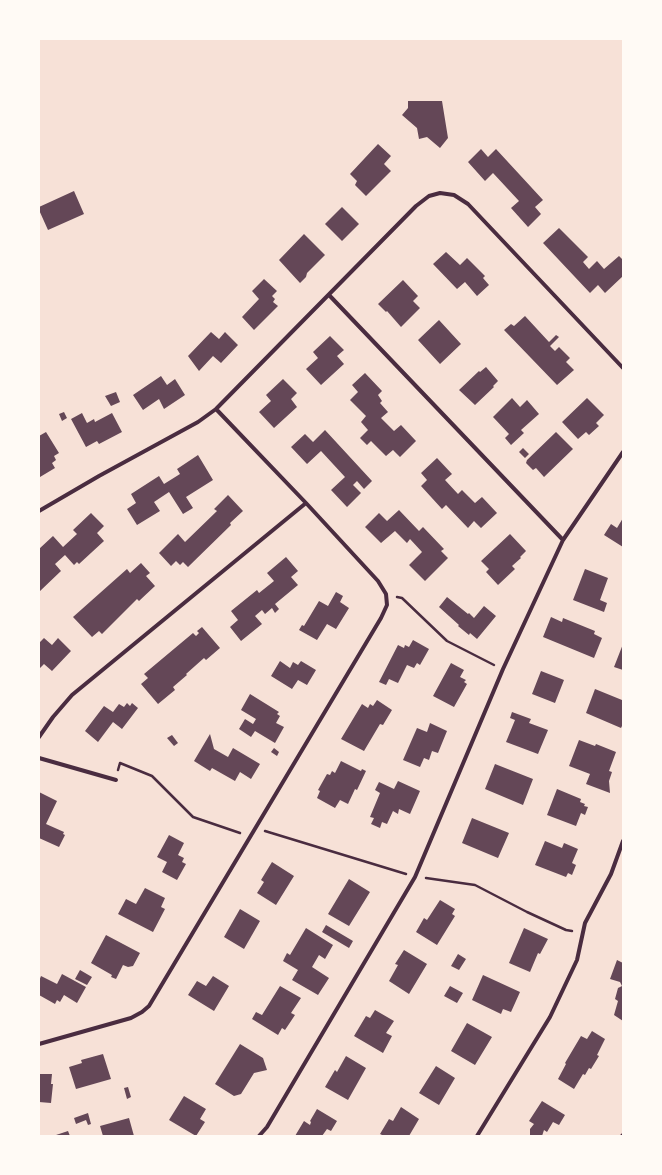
<!DOCTYPE html>
<style>
body{margin:0}
#map{position:relative;width:662px;height:1175px;overflow:hidden;background:#f7e1d7;font-family:"Alegreya Sans",sans-serif}
canvas{display:block}
.frame{position:absolute;inset:0;border:40px solid #fffaf5;pointer-events:none}
</style>
<div id="map">
<canvas width="662" height="1175"></canvas>
<div class="frame"></div>
</div>
<script>
const c = document.querySelector('canvas').getContext('2d');
c.lineJoin = 'round';
function fill(path, color) { c.fillStyle = color; c.fill(path, 'evenodd'); }
const toPath = rows => new Path2D(rows.map(r => 'M' + r).join(''));
function trace(path, color, width, dash) { c.strokeStyle = color; c.lineWidth = width; c.lineCap = dash ? 'butt' : 'round'; c.setLineDash(dash || []); c.stroke(path); }
fill(toPath([
 [408,101,442,101,448,138,440,148,427,137,419,139,417,128,402,115,408,108],
 [378,144,391,156,384,164,391,171,366,196,355,185,357,181,350,174],
 [481,149,488,157,496,149,543,200,535,207,541,214,528,227,511,208,519,201,493,173,485,181,468,162],
 [74,191,84,214,48,230,39,210,39,207],
 [342,207,359,224,342,241,325,224],
 [559,228,588,257,583,262,589,269,597,261,604,269,619,256,623,260,623,276,605,293,598,285,590,293,543,243],
 [304,234,325,255,307,273,306,277,300,283,279,260],
 [446,252,460,265,467,258,485,276,483,278,489,285,477,296,465,282,457,289,433,264],
 [264,279,277,291,272,296,275,299,273,302,278,306,254,330,242,317,259,299,252,291],
 [403,280,418,296,413,301,420,308,401,327,387,311,386,312,378,304],
 [525,316,549,342,556,335,559,337,550,346,555,351,559,347,570,358,566,362,574,370,557,385,504,330,511,324,514,326],
 [439,320,461,344,440,364,418,340],
 [211,332,219,339,225,332,238,345,221,363,213,356,199,371,188,356],
 [330,336,344,350,337,356,344,364,321,385,306,369,318,358,313,352],
 [486,367,498,381,493,386,494,387,475,405,459,390,479,371,480,372],
 [365,373,382,391,378,395,382,401,380,403,388,412,381,418,394,431,401,425,416,441,400,457,393,450,386,456,371,441,367,445,360,438,368,430,361,422,366,416,350,400,358,392,352,385],
 [161,376,167,385,175,379,185,395,164,409,159,399,143,410,133,395],
 [283,379,297,393,291,399,297,407,274,428,259,412,271,401,266,395],
 [116,392,120,402,111,406,105,396],
 [512,398,520,407,527,400,539,414,521,430,524,433,511,445,505,438,509,434,493,417],
 [587,398,604,415,596,423,599,426,589,435,586,432,578,439,562,422],
 [64,412,67,418,62,421,59,414],
 [82,413,87,423,94,419,95,422,112,413,122,432,99,444,97,441,86,447,71,419],
 [325,430,372,481,364,489,357,481,353,485,361,493,347,507,331,490,345,477,321,451,307,464,291,447,305,434,313,442],
 [46,432,59,453,54,456,56,460,52,463,55,468,40,477,39,436],
 [556,432,573,449,544,477,536,468,533,470,526,463,527,460],
 [523,448,529,454,525,458,519,452],
 [198,455,213,480,186,497,193,508,183,514,169,492,154,502,160,511,137,525,127,509,136,503,131,494,159,476,164,484,180,474,177,469],
 [437,458,452,474,445,480,458,494,462,490,475,503,482,497,497,513,481,528,474,521,468,528,446,505,442,509,421,486,427,480,421,473],
 [228,495,243,511,230,523,231,525,188,567,183,562,180,565,176,561,171,566,159,553,178,534,185,542,217,511,214,509],
 [399,510,419,531,423,527,444,549,441,551,448,558,425,581,409,565,422,552,410,539,407,543,395,531,381,543,365,527,379,513,387,521],
 [91,513,104,526,97,533,104,541,79,564,77,562,74,565,65,555,55,564,61,571,39,592,39,549,53,536,63,547,77,534,73,530],
 [623,518,623,547,604,535,611,524,617,528],
 [510,534,526,551,520,557,521,558,512,566,515,569,498,585,486,572,489,569,481,561],
 [286,557,298,571,291,577,298,585,275,604,279,609,275,613,272,608,265,614,262,610,255,616,262,624,241,641,230,627,238,620,231,611,257,590,259,593,274,581,267,573],
 [141,563,150,573,146,576,155,586,139,601,137,599,102,634,99,631,92,637,73,617,127,569,130,573],
 [585,569,608,578,600,600,607,603,604,612,573,600],
 [336,592,343,596,340,602,349,608,336,629,327,624,317,640,299,630,302,625,304,626,319,601,328,606],
 [447,597,468,614,469,613,474,618,484,606,496,616,477,639,470,633,469,635,458,626,459,625,439,607],
 [551,617,562,622,563,618,595,631,594,634,602,638,594,658,543,637],
 [202,627,220,648,206,660,204,658,186,674,187,675,173,687,175,690,158,704,141,684,148,678,144,674,193,633,196,636,199,633,197,631],
 [44,638,52,645,58,638,71,651,52,671,44,664,39,669,39,643],
 [413,640,429,649,420,665,417,663,414,668,407,665,398,683,389,679,386,685,379,682,398,645,404,648,405,645,409,647],
 [623,644,623,670,614,667],
 [280,661,290,668,293,662,298,665,301,661,316,670,307,685,298,680,292,689,271,676],
 [451,663,464,670,460,677,466,680,464,682,467,684,454,707,433,696],
 [541,671,564,680,555,703,532,694],
 [595,689,622,700,623,697,623,724,621,728,586,713],
 [250,694,279,712,277,714,280,716,276,723,284,727,275,743,255,731,251,737,239,729,245,719,253,724,256,719,241,710],
 [377,700,392,710,383,725,380,724,364,751,341,739,362,704,368,708,370,704,373,706],
 [127,703,130,706,132,703,138,708,122,729,113,722,98,742,85,731,104,706,113,712,119,704,124,707],
 [512,712,531,719,529,723,548,730,538,754,506,742,515,720,510,718],
 [430,723,447,731,438,753,432,751,429,760,424,758,420,767,403,760,417,728,427,732],
 [210,734,214,749,228,757,233,748,260,764,251,779,240,772,235,781,212,768,210,771,194,761],
 [172,735,178,743,174,746,167,738],
 [579,740,595,746,596,744,616,752,609,771,612,772,609,781,610,793,586,784,590,774,569,766],
 [274,748,279,752,277,756,271,752],
 [341,761,361,771,362,769,366,771,357,790,355,789,348,804,340,800,335,808,317,798,320,791,318,790,327,774,330,775,332,771,335,773],
 [495,764,533,779,523,805,485,789],
 [398,781,420,791,410,814,399,809,398,814,393,811,387,824,382,822,380,828,371,824,374,818,370,817,380,793,375,790,379,782,394,789],
 [557,789,581,799,580,802,585,804,584,806,588,807,585,815,581,813,576,826,547,815],
 [39,792,57,801,46,824,64,832,63,834,65,835,59,847,39,838],
 [472,818,509,833,498,858,462,843],
 [169,835,184,843,178,855,184,858,182,862,186,864,177,880,162,872,167,862,157,857],
 [545,841,562,848,564,843,578,849,572,863,576,865,572,875,568,873,566,877,535,865],
 [272,862,294,876,276,905,257,893,264,882,261,880],
 [349,879,370,892,349,926,328,914],
 [145,888,165,898,161,907,165,909,153,932,118,914,126,899,136,904],
 [440,900,455,909,452,914,455,916,437,945,416,932,424,918,427,920],
 [240,909,260,921,244,949,224,937],
 [326,925,353,941,349,948,322,932],
 [306,928,333,945,325,959,319,955,312,967,329,978,318,995,292,980,298,970,283,961,287,953,290,955],
 [524,928,548,939,540,954,538,953,530,972,509,963],
 [106,935,140,953,133,966,128,967,123,965,116,979,111,977,112,975,91,963],
 [404,950,427,964,409,994,389,981,398,965,395,964],
 [458,954,466,959,459,970,451,966],
 [617,960,623,963,623,1021,614,1015,618,1001,615,999,618,988,622,986,620,982,610,979],
 [80,970,92,977,87,985,75,979],
 [62,974,86,987,77,1003,64,995,60,1002,57,1000,55,1004,39,995,39,981,41,976,57,984],
 [483,975,520,992,511,1012,503,1009,501,1014,472,1000],
 [213,976,229,986,214,1011,188,995,197,981,206,986],
 [280,986,301,998,291,1013,295,1015,285,1030,282,1028,278,1035,252,1019,256,1012,262,1015],
 [450,986,463,993,457,1003,444,996],
 [375,1010,394,1021,386,1033,392,1036,383,1053,354,1036,366,1016,370,1018],
 [467,1023,492,1037,475,1065,451,1051],
 [592,1031,605,1039,597,1055,599,1056,591,1069,589,1068,585,1075,583,1074,574,1089,558,1079,566,1064,565,1063,581,1036,587,1039],
 [240,1044,263,1058,267,1070,254,1073,241,1094,234,1096,215,1084],
 [103,1054,111,1079,76,1089,69,1067,82,1063,81,1060],
 [346,1056,366,1068,348,1100,325,1087,335,1070,337,1072],
 [436,1066,455,1078,439,1105,419,1093],
 [39,1074,52,1074,51,1084,53,1084,51,1103,39,1102],
 [128,1087,131,1097,127,1099,124,1088],
 [184,1096,206,1109,200,1119,205,1122,196,1136,169,1120],
 [542,1101,565,1115,559,1125,553,1122,547,1132,544,1130,542,1136,530,1136,530,1129,534,1124,529,1121],
 [401,1107,419,1119,409,1136,384,1136,380,1134,389,1119,393,1121],
 [317,1109,337,1121,331,1131,327,1129,322,1136,295,1136,304,1121,310,1125,311,1122,310,1121],
 [88,1113,91,1124,88,1125,86,1120,76,1124,74,1118],
 [129,1118,134,1136,103,1136,100,1126],
 [68,1131,70,1136,53,1136]
]), '#644757');
trace(toPath([
 [397,597,402,598,447,641,494,665],
 [118,770,120,763,152,776,193,817,240,833],
 [265,831,406,874],
 [426,878,475,885,527,912,566,930,572,931]
]), '#4a2c40', 2.5);
trace(toPath([
 [329,295,563,540],
 [39,511,99,476,198,422,216,409,416,206,429,196,440,193,454,195,468,204,623,368],
 [39,737,53,717,72,695,306,503],
 [39,758,116,780],
 [39,1044,131,1018,142,1012,149,1006,381,618,387,605,386,594,378,581,306,503,216,409],
 [259,1136,267,1127,415,877,503,669,563,540,623,452],
 [477,1136,550,1017,577,960,585,923,611,874,623,841],
 [622,1136,623,1135]
]), '#4a2c40', 4);
</script>
